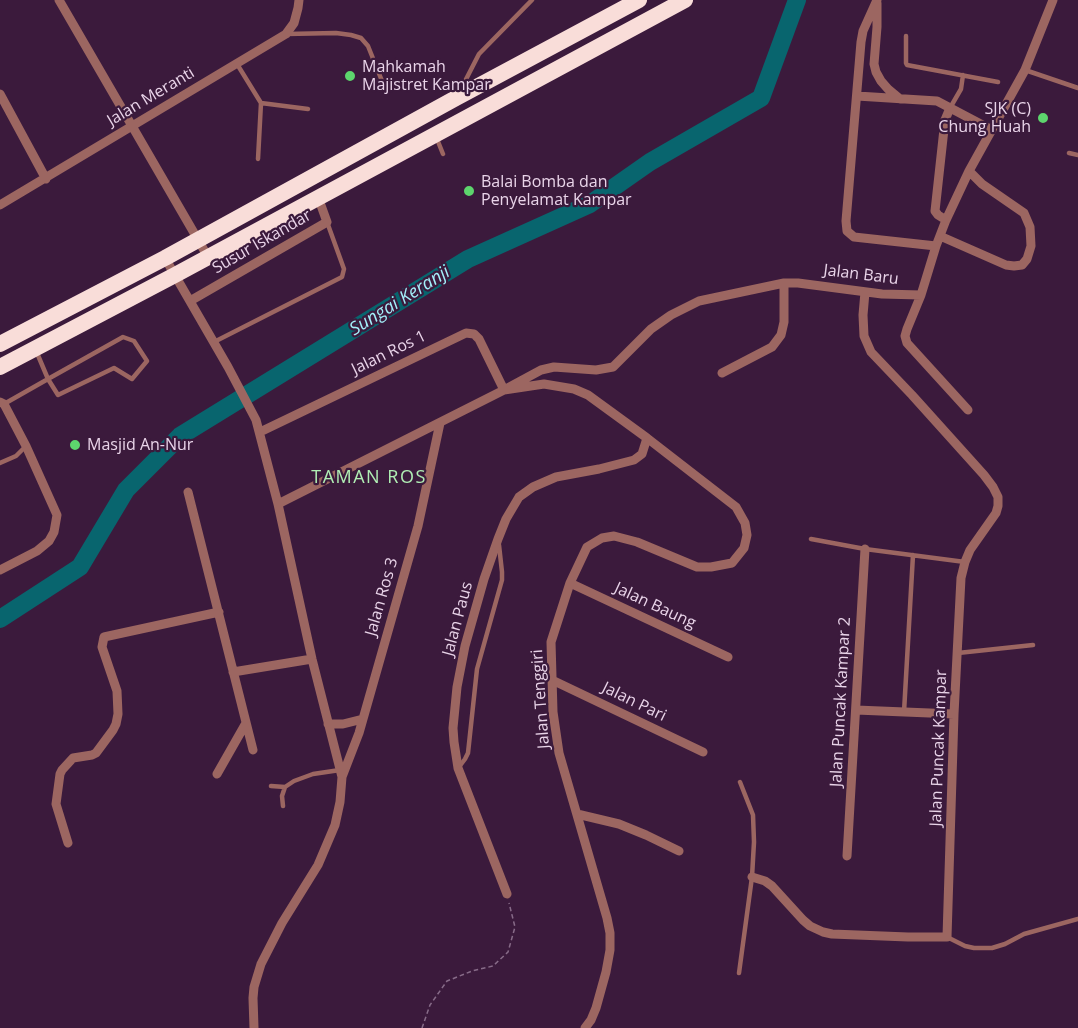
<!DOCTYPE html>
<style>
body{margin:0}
canvas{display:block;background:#3b1a3c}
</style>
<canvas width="1078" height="1028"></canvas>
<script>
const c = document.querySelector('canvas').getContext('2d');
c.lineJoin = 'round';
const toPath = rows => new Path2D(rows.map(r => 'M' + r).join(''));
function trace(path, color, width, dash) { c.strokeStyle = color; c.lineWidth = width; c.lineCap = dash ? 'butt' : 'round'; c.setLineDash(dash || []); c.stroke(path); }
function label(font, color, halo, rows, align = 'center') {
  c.font = font + ' "Open Sans",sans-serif'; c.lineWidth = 4.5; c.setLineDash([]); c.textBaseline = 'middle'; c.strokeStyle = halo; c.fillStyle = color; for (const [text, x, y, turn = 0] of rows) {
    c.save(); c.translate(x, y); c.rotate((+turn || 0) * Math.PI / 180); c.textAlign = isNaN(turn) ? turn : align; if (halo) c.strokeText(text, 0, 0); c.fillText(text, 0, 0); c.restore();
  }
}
trace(toPath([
 [0,619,80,567,126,490,180,436,468,259,590,204,650,162,761,98,797,0]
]), '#08656e', 18);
trace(toPath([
 [422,1028,430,1005,447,981,472,971,493,966,508,952,515,927,509,903]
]), '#876b88', 1.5, [4.5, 3]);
trace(toPath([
 [286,34,336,33,351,35,361,38,368,46,382,81],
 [906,36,906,63,907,65,998,82],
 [237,64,261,103,308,109],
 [1025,70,1078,88],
 [461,89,479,54,532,0],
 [950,108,961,89,963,75],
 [437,139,443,154],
 [1069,153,1078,155],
 [258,159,261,103],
 [214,342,342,277,344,269,327,222],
 [4,404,48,379,123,337,134,341,147,361,132,379,114,368,58,395,48,379,37,353],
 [0,463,16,456,26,446],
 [811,539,865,549,965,562],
 [958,653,1033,645],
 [904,712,913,555],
 [459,767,465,759,468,753,477,669,502,580,502,572,499,545],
 [271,786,285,787],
 [283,806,282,796,285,787,294,781,313,774,340,770],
 [947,937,965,946,974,948,992,948,1005,944,1024,934,1078,919],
 [739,973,752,877,754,842,753,815,740,782]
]), '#9c6661', 4.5);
trace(toPath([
 [59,0,208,257],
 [877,0,863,31,861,42,846,221,847,231,854,237,936,246],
 [877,3,877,27,874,64,876,72,881,81,888,89,900,99],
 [0,94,46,179],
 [857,96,937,101,992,130],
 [0,205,286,34,294,23,298,8,299,0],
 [946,220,938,215,935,211,945,120,950,108],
 [940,236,1006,265,1014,266,1022,265,1027,259,1031,246,1030,227,1024,213,982,184,969,171],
 [165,258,228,367,256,420,278,504,312,659,342,777,340,802,335,825,318,865,282,923,261,964,254,987,253,998,254,1028],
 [921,295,907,329,905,336,907,343,968,410],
 [190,301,327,222,318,197],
 [722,373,772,347,781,335,784,322,784,283],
 [0,402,4,404,26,446,57,515,54,532,49,541,37,551,0,570],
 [260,432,466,333,474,334,479,339,504,390,541,370,554,367,596,370,613,367,651,329,671,315,699,301,784,283,798,283,882,294,921,295,936,246,946,220,969,171,1025,70,1053,0],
 [188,492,253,750],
 [278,504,504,390,544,384,574,389,588,395,647,438,736,507,745,523,747,535,744,548,732,563,711,567,697,567,637,542,614,536,602,538,587,547,570,583,551,642,553,712,559,753,607,918,610,933,610,950,606,972,596,1008,591,1020,585,1028],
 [570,583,728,657],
 [233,672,312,659],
 [552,680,703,752],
 [856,710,954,714],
 [328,724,343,724,363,719],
 [217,774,246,723],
 [342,777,359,733,418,526,440,423],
 [577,814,619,824,646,835,679,851],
 [68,843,56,804,60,774,62,770,73,758,92,755,96,753,113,730,116,724,118,714,117,691,102,647,104,637,219,612],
 [847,856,865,549],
 [752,877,765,881,772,886,803,920,810,926,823,932,832,934,908,937,947,937,954,714,961,578,965,562,970,550,996,513,998,506,998,497,993,487,984,475,912,395,871,352,864,336,863,315,865,292],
 [507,894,458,768,454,742,453,728,457,687,465,646,484,579,498,539,506,519,519,497,533,487,556,477,599,469,634,460,642,454,647,438]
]), '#9c6661', 9);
trace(toPath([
 [0,344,165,258,456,98,639,0],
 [0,367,175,275,685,0]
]), '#f9ddd9', 16);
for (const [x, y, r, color] of [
 [350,76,6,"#5dd56d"],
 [1043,118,6,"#5dd56d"],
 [469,191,6,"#5dd56d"],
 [75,445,6,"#5dd56d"]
]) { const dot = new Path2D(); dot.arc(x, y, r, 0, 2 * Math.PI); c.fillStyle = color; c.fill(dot); trace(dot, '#3b1a3c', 2); }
label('16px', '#e9d4e9', '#3b1a3c', [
 ["Mahkamah",362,67],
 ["Majistret Kampar",362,85],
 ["SJK (C)",1031,109,"right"],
 ["Chung Huah",1031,127,"right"],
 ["Balai Bomba dan",481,182],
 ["Penyelamat Kampar",481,200],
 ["Masjid An-Nur",87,445]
], 'left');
label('16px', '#e9d4e9', '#3b1a3c', [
 ["Jalan Meranti",151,97,-31],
 ["Susur Iskandar",262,242,-30],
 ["Jalan Baru",861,275,7],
 ["Jalan Ros 1",389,353,-26],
 ["Jalan Ros 3",382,597,-74],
 ["Jalan Baung",655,606,25],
 ["Jalan Paus",458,619,-75],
 ["Jalan Tenggiri",541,699,-94],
 ["Jalan Pari",634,702,26],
 ["Jalan Puncak Kampar 2",841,702,-87],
 ["Jalan Puncak Kampar",939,748,-88]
]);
label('italic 18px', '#a3eff9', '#3b1a3c', [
 ["Sungai Keranji",400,301,-32]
]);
c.letterSpacing = '1.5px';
label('18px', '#b0eeb4', '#3b1a3c', [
 ["TAMAN ROS",369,478]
]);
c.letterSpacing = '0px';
</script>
